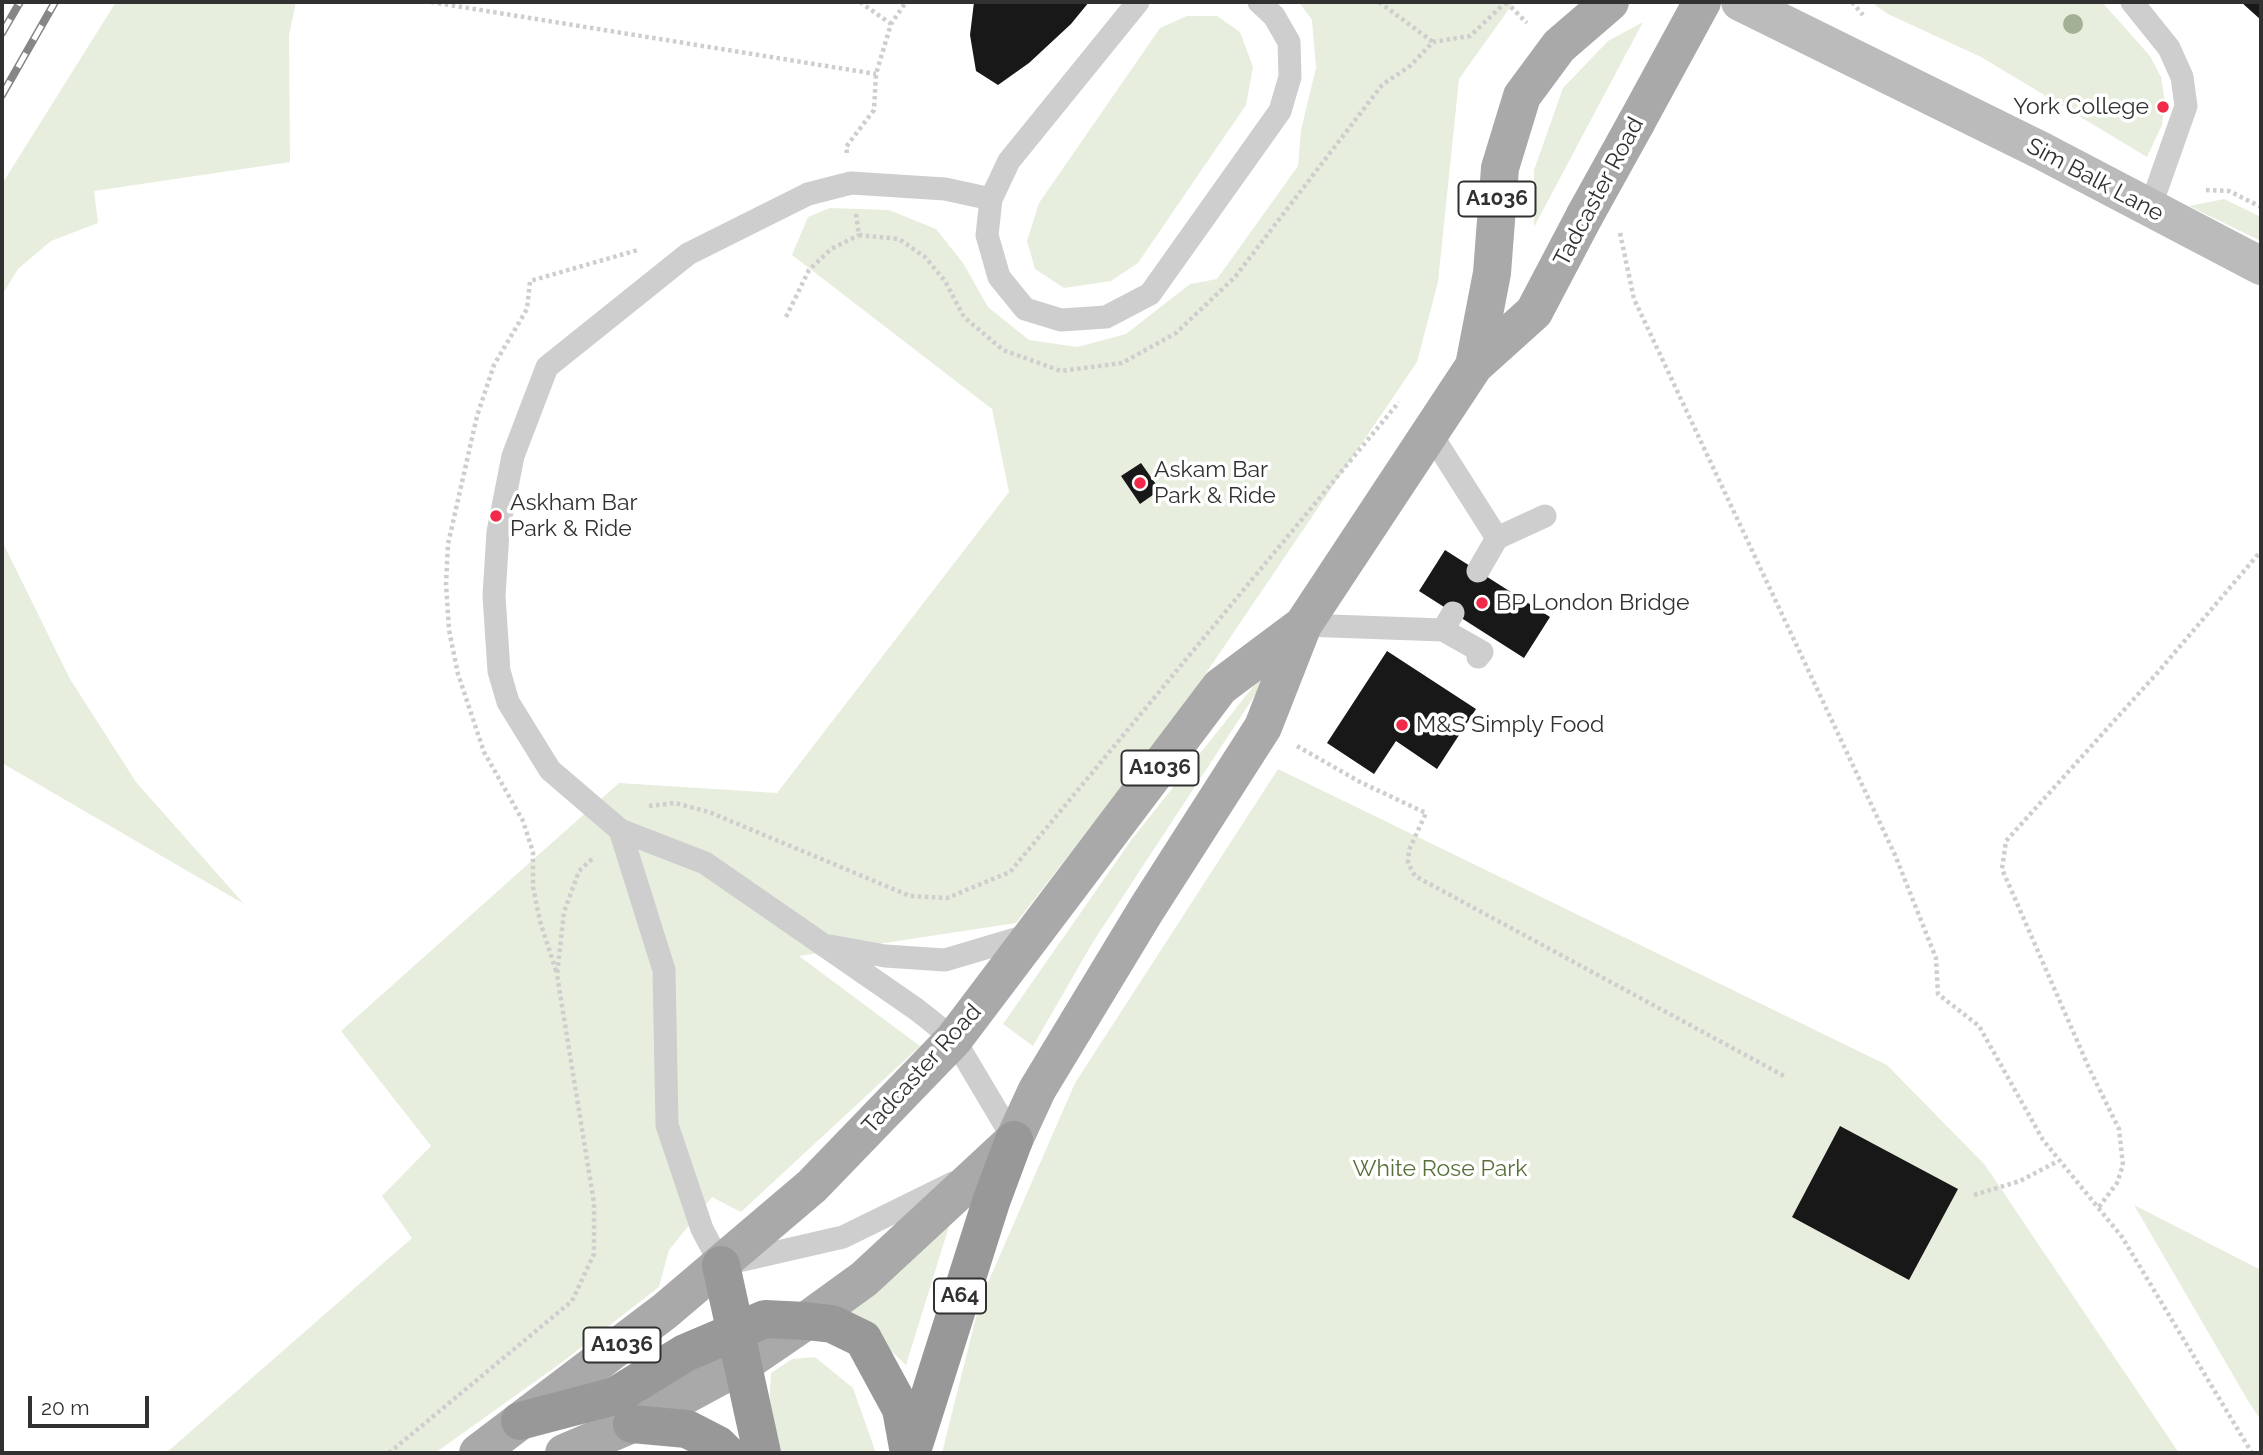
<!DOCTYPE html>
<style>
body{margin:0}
#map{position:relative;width:2263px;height:1455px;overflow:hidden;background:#fff;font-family:Raleway,sans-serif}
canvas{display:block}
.frame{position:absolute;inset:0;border:4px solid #313131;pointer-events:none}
.scale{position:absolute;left:28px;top:1396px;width:121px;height:32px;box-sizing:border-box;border:4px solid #313131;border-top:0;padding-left:9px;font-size:21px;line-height:24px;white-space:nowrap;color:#313131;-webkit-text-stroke:5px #fff;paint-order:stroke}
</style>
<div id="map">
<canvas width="2263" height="1455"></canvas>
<div class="frame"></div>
<div class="scale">20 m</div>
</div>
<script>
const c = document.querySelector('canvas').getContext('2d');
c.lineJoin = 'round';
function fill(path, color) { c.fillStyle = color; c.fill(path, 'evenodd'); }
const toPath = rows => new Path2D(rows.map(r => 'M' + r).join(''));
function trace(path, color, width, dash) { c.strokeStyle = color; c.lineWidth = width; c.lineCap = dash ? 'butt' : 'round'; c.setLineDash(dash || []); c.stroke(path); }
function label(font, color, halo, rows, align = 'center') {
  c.font = font + ' Raleway,sans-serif'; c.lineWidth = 7; c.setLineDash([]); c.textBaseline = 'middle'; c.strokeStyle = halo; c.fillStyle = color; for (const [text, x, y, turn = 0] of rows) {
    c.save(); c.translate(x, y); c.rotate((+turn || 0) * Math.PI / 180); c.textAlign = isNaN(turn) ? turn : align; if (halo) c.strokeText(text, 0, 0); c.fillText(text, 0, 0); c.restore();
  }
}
fill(toPath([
 [116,2,296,2,289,35,290,162,94,191,98,223,51,241,18,269,2,295,2,184],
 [1299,2,1514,2,1459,79,1438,282,1417,362,1181,710,1016,923,799,956,920,1046,741,1212,712,1197,669,1250,659,1287,561,1363,435,1453,166,1453,412,1238,382,1196,431,1146,341,1031,619,783,777,793,1009,492,992,409,792,255,808,217,830,208,889,210,936,229,963,263,988,307,1029,340,1077,347,1126,334,1190,284,1217,279,1298,166,1301,130,1316,68,1312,20],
 [1871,2,2102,2,2150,56,2161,77,2165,102,2162,125,2147,157,1981,57,1888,14],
 [1187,16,1217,16,1240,32,1253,67,1246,105,1138,263,1111,281,1064,288,1035,269,1027,241,1039,203,1160,28],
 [1643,22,1534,227,1534,170,1563,88,1608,41],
 [2224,199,2261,217,2261,241,2189,206],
 [2,541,70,679,136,782,244,904,2,763],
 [1260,678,1263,683,1093,942,1033,1046,1003,1024,1132,839],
 [1278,769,1887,1065,1985,1165,2179,1453,942,1453,980,1301,1075,1083],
 [2134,1205,2261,1270,2261,1421,2247,1399],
 [951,1220,906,1365,845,1308],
 [815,1357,853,1388,876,1453,775,1453,769,1405,771,1373,792,1359]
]), '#e8eede');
fill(toPath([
 [974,2,1089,2,1071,24,1029,63,998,85,976,71,970,35],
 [2241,2,2261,2,2261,20],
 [1141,463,1160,490,1140,504,1121,476],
 [1445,550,1550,617,1524,658,1419,591],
 [1387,651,1476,709,1437,769,1396,741,1374,774,1327,743],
 [1840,1126,1958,1189,1909,1280,1792,1217]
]), '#181818');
trace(toPath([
 [431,2,876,74],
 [860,2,891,24],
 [1379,2,1433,42],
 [1506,2,1527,23],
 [1852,2,1863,15],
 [847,153,846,147,874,110,876,74,891,24,906,2],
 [2206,190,2229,191,2261,207],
 [856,214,859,235,899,239,925,257,945,281,964,317,1003,350,1061,371,1122,363,1176,333,1235,277,1382,85,1410,66,1433,42,1470,36,1506,2],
 [1620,233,1634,299,1895,855,1936,958,1938,994,1979,1026,2043,1140,2122,1237,2252,1453],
 [786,317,809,270,831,249,859,235],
 [1297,746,1360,782,1426,813,1409,850,1408,863,1415,876,1786,1077],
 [649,806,675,803,709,812,910,896,947,898,1010,872,1399,402],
 [556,971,540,921,533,887,533,852,523,821,484,752,458,674,449,630,446,584,448,544,477,416,494,365,527,309,530,281,638,250],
 [1974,1195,2020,1181,2058,1161],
 [2099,1207,2117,1183,2123,1165,2119,1129,2089,1068,2002,869,2006,841,2159,671,2261,551],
 [389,1453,572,1301,594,1254,594,1203,557,975,564,912,579,871,594,857]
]), '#cecece', 4.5, [3.5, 3.5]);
trace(toPath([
 [1138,2,1009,161,991,199,987,235,999,277,1025,309,1061,320,1106,317,1150,294,1280,111,1290,77,1289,42,1274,16,1259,2],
 [2132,2,2169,48,2182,77,2186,106,2150,208],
 [991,199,945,189,851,183,808,194,688,254,547,367,513,456,498,532,494,596,499,671,508,702,550,770,620,830,705,863,916,1009,954,1039,1014,1140],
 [1431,434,1497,538,1478,571],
 [1497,538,1545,516],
 [1303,625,1443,630,1453,613],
 [1443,630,1482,652,1478,657],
 [620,830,664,970,667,1125,702,1229,721,1265,843,1237,953,1183],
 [830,946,885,956,945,960,1029,935]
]), '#cecece', 23);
trace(toPath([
 [1740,2,2042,151,2261,266]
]), '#bbb', 38);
trace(toPath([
 [1636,123,1702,2],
 [1474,366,1492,273,1500,168,1522,96,1559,46,1610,2],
 [478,1453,665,1311,812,1186,954,1039,1220,687,1303,625],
 [564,1453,632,1424,743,1364,806,1321,864,1279,1014,1140,1037,1090,1146,910,1263,727,1303,625,1474,366,1534,312,1585,215]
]), '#a9a9a9', 38);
trace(toPath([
 [721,1265,762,1453],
 [520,1421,615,1396,685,1353,765,1319,806,1321,832,1324,863,1339,901,1409,909,1453],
 [632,1424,687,1429,718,1445,726,1453],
 [912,1451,991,1202,1014,1140]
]), '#989898', 38);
const rail = toPath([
 [2,33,20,2],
 [2,95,55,2]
]);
trace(rail, '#868686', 8);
trace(rail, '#fff', 5, [16]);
trace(toPath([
 [1585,215,1636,123]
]), '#a9a9a9', 38);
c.fillStyle = '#a3b093';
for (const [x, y] of [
 [2073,24]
]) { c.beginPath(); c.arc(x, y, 10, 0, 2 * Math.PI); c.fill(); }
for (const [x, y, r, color] of [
 [2163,107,7,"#f12a49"],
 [1140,483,7,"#f12a49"],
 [496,516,7,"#f12a49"],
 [1482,603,7,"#f12a49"],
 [1402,725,7,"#f12a49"]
]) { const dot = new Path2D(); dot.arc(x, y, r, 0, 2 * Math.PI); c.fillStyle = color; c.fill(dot); trace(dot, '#fff', 2.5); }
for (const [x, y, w] of [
 [1497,199,77],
 [1160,768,77],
 [960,1296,52],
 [622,1345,77]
]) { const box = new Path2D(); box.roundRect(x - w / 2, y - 17.5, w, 35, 5); c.fillStyle = '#fff'; c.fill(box); trace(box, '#313131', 2); }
label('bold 21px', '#313131', null, [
 ["A1036",1497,199],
 ["A1036",1160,768],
 ["A64",960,1296],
 ["A1036",622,1345]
]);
label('23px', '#313131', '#fff', [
 ["York College",2149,107,"right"],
 ["Askam Bar",1154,470],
 ["Park & Ride",1154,496],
 ["Askham Bar",510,503],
 ["Park & Ride",510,529],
 ["BP London Bridge",1496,603],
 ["M&S Simply Food",1416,725]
], 'left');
label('23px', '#313131', '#fff', [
 ["Sim Balk Lane",2095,180,28],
 ["Tadcaster Road",1599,192,-62],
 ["Tadcaster Road",922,1069,-48]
]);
label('23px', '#58703a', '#fff', [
 ["White Rose Park",1440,1169]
]);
</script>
